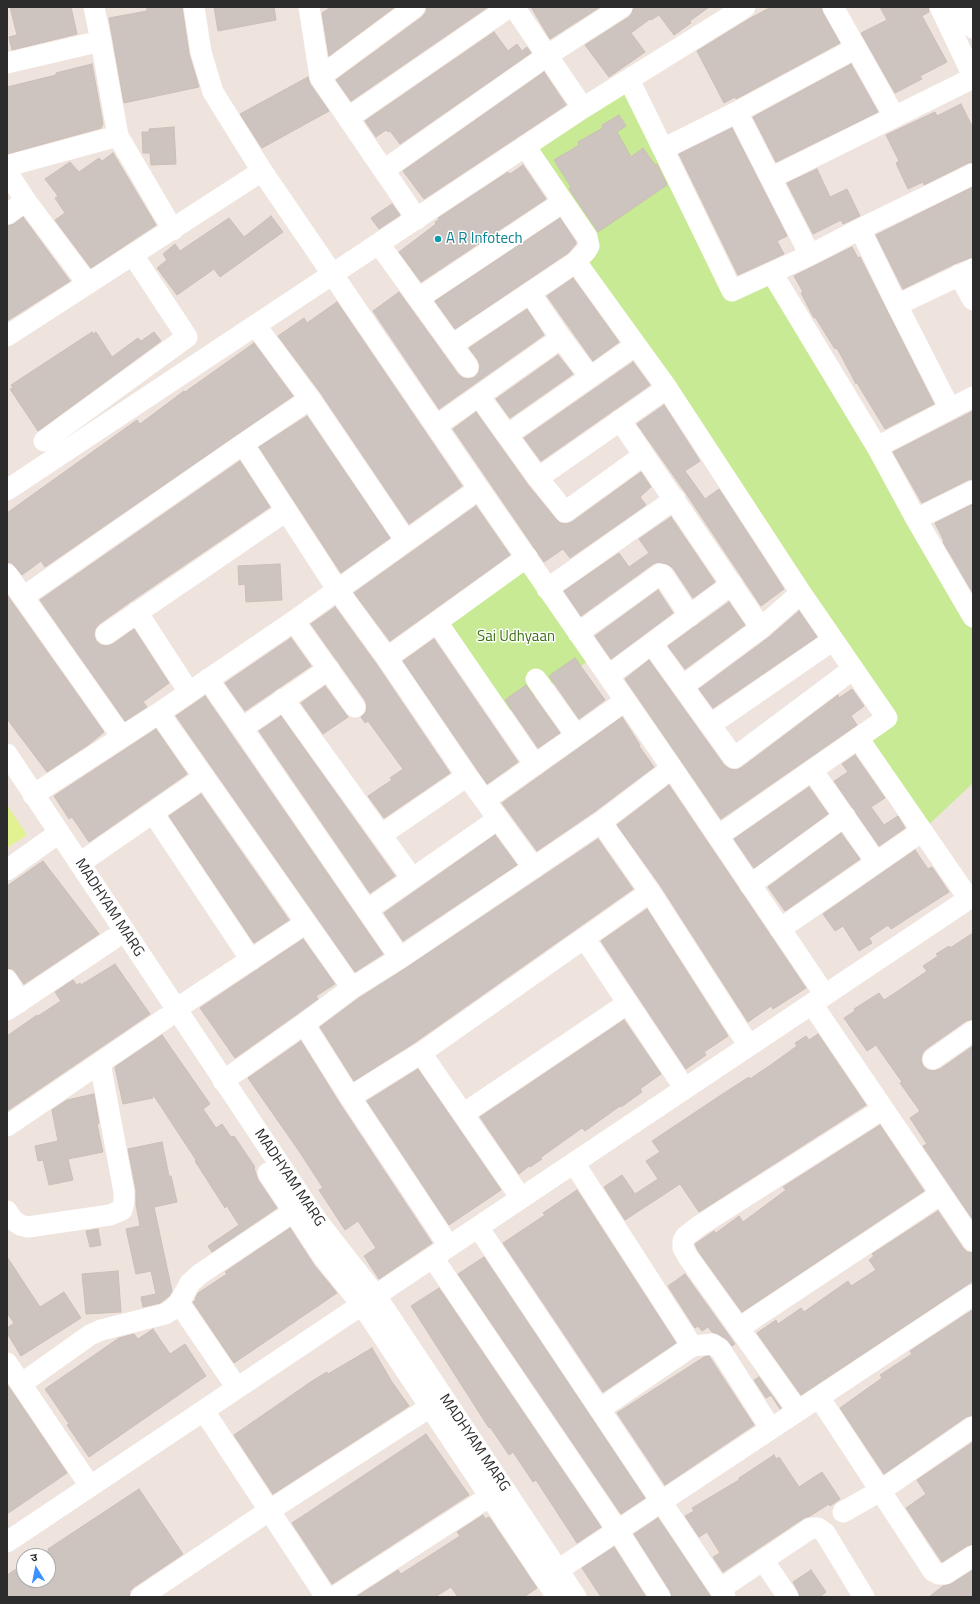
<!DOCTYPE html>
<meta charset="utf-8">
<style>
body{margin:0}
#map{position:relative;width:980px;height:1604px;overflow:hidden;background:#efe3dd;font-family:"Titillium Web","Noto Sans Devanagari",sans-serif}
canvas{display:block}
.frame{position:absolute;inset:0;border:8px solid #2c2c2c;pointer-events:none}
.north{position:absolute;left:16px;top:1548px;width:40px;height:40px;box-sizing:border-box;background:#fff;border:1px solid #ababab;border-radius:50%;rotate:350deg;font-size:11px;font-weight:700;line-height:16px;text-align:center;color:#2c2c2c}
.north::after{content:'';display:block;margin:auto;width:14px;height:18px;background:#3a91ff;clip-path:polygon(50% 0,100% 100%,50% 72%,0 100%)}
</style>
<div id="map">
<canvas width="980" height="1604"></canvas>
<div class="frame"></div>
<div class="north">उ</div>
</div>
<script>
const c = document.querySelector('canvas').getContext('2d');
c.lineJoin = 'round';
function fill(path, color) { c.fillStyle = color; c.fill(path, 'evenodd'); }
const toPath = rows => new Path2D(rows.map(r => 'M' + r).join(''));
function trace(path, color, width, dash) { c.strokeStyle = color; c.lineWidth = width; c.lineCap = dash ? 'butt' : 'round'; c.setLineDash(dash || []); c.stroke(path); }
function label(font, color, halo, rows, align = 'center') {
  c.font = font + ' "Titillium Web",sans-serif'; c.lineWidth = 3; c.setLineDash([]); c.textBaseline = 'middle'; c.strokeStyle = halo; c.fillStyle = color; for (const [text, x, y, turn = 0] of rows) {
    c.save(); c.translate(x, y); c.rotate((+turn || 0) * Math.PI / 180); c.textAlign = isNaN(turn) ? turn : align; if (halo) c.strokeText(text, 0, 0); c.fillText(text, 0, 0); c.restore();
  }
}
fill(toPath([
 [624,83,732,291,772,273,973,617,973,783,922,831,858,738,886,718,578,261,594,250,525,146],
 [527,557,595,657,503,715,440,620]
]), '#c8ea95');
fill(toPath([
 [7,805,27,835,7,848]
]), '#e2f290');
const building = toPath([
 [10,7,71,7,77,34,12,50,9,37,17,35,10,7],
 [147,7,182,7,189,54,199,87,124,103,109,18,147,11,147,7],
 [214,7,274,7,276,20,218,31,214,7],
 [331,7,395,7,329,56,322,13,331,7],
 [427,7,488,7,351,101,336,80,422,17,426,12,427,7],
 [531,7,600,7,550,39,531,7],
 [634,7,709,7,690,21,691,23,674,35,659,15,651,20,650,19,631,33,645,52,609,77,585,45,629,17,632,13,634,7],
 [771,7,821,7,823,13,840,43,736,99,735,97,724,103,697,51,749,19,771,7],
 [880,7,928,7,929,12,922,16,947,62,920,76,922,79,895,93,861,33,887,20,880,7],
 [494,32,508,51,517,44,522,51,527,47,531,53,400,144,390,131,388,132,386,130,376,137,365,121,494,32],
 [92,64,103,124,101,128,7,154,7,87,56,75,56,73,92,64],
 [851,64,878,112,776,162,753,117,851,64],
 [544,72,566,105,424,199,403,171,544,72],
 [308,77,310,84,329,111,262,148,240,114,308,77],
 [961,104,973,128,973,162,968,163,924,185,923,182,908,189,896,163,899,161,886,135,935,112,937,116,961,104],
 [619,115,626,126,617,132,631,157,643,148,655,165,657,164,667,185,598,232,569,189,571,187,554,160,579,145,578,142,603,128,602,125,619,115],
 [174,127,176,164,151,165,150,153,143,153,142,132,149,132,149,129,174,127],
 [732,128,787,236,777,241,784,254,738,275,679,154,732,128],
 [113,153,156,225,91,268,55,220,65,213,55,198,58,196,45,179,70,162,79,172,99,158,102,161,113,153],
 [523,165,546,199,421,282,399,252,436,224,435,222,439,220,438,218,508,172,510,174,523,165],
 [817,169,830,197,847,189,860,216,843,224,841,220,813,234,787,183,817,169],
 [973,187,973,257,954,264,903,289,876,235,973,187],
 [392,204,400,215,379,229,371,218,392,204],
 [271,216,283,232,220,277,214,269,177,295,157,268,167,260,163,254,175,244,180,251,229,218,244,237,271,216],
 [23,217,70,281,7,321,7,226,14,224,23,217],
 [560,218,576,242,576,244,568,253,455,329,435,301,560,218],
 [852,247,858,258,860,257,934,404,885,429,857,383,856,384,837,348,835,349,815,317,814,318,801,293,803,292,794,276,852,247],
 [573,278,619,342,593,361,547,296,573,278],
 [399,292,458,374,463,378,469,379,475,377,479,372,480,366,478,360,469,348,527,309,544,335,439,409,373,311,399,292],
 [337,302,462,486,409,524,320,392,278,336,304,318,307,323,337,302],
 [92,332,93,334,96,332,112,357,138,338,141,341,154,332,161,341,38,431,10,389,13,388,11,385,92,332],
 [254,343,293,396,45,567,41,561,22,575,12,563,7,562,7,513,137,420,140,424,184,391,185,392,254,343],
 [558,355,573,374,510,418,496,399,558,355],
 [633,362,650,385,541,461,524,438,633,362],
 [664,405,700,461,685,471,705,499,719,489,784,589,761,606,685,492,637,424,664,405],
 [973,411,973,479,968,480,922,503,893,452,973,411],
 [476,412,528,485,556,519,560,523,566,524,572,522,641,472,651,487,640,497,646,505,570,558,563,549,544,562,453,429,476,412],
 [307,416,390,538,341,573,259,447,307,416],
 [240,461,270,507,130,602,99,624,95,629,94,635,96,641,101,645,107,646,113,644,134,629,169,683,143,702,147,707,125,721,40,600,240,461],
 [973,504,973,593,943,542,944,541,935,523,973,504],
 [476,506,510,555,390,641,354,593,476,506],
 [671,517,715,582,693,598,673,568,667,564,658,562,653,564,581,616,564,591,619,553,629,567,649,553,639,539,671,517],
 [280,564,282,600,246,602,245,584,239,585,238,566,280,564],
 [658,590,673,613,611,659,595,636,658,590],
 [7,595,104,732,88,745,47,772,7,719,7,595],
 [729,602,745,625,685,669,668,646,729,602],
 [335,607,377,665,450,773,384,818,368,796,392,780,390,778,403,769,368,721,365,723,361,717,366,712,367,706,365,700,311,624,335,607],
 [799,611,817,637,713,708,699,689,768,638,799,611],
 [291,638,311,666,245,711,225,683,291,638],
 [434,639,518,762,487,784,403,661,434,639],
 [575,658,605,700,579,719,549,676,575,658],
 [649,660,724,765,730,769,736,770,741,768,838,695,839,698,852,689,864,706,851,716,857,725,721,819,625,679,649,660],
 [526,685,560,733,538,748,505,700,526,685],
 [325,686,348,717,323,734,301,703,325,686],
 [205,696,383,954,355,972,176,716,205,696],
 [281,716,395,876,370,893,259,731,281,716],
 [622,717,640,745,639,746,654,767,594,812,537,851,502,803,622,717],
 [156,729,187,774,89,842,72,817,69,819,54,796,156,729],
 [855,755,885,798,871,807,884,825,898,816,905,828,879,846,834,781,848,772,842,764,855,755],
 [669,785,806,988,773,1009,771,1006,748,1022,660,885,617,825,669,785],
 [809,787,828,814,754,868,734,839,809,787],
 [201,794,289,920,254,943,169,816,201,794],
 [841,833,860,859,785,911,768,887,841,833],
 [495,835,517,865,403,941,384,913,495,835],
 [598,839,633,889,414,1043,354,1081,320,1027,359,998,406,968,598,839],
 [915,850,928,869,932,867,949,892,891,929,888,925,869,938,872,943,859,951,843,926,835,931,823,914,915,850],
 [43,861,99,934,24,984,17,974,13,969,7,968,7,886,43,861],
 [647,909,728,1036,704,1052,706,1055,686,1069,601,941,647,909],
 [973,933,973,1019,966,1021,926,1049,922,1054,921,1060,923,1066,928,1070,934,1071,940,1069,973,1046,973,1220,923,1146,927,1144,910,1118,920,1111,900,1083,902,1082,876,1045,867,1051,844,1018,855,1011,854,1009,879,993,884,1000,898,991,927,971,923,966,938,956,936,954,949,946,950,948,973,933],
 [303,939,335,984,316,996,318,999,297,1014,235,1058,200,1008,303,939],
 [115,964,150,1014,7,1111,7,1036,37,1015,38,1016,61,1001,55,992,73,980,77,985,80,983,81,985,115,964],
 [624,1020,661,1074,640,1089,642,1092,621,1107,620,1106,585,1131,582,1128,540,1158,542,1159,530,1167,529,1166,519,1174,480,1117,624,1020],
 [818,1034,866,1105,699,1212,680,1184,625,1220,604,1187,622,1175,635,1194,658,1179,646,1161,660,1152,652,1141,724,1093,749,1077,750,1079,772,1064,797,1046,795,1043,806,1036,809,1040,818,1034],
 [162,1035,210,1104,203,1109,216,1128,222,1124,231,1137,234,1136,255,1167,254,1168,258,1180,277,1208,212,1252,208,1246,239,1225,227,1206,225,1208,195,1161,196,1160,152,1093,153,1098,123,1104,115,1067,162,1035],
 [301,1041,340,1104,432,1243,379,1279,364,1256,376,1248,358,1221,345,1230,319,1190,323,1188,299,1151,248,1078,301,1041],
 [418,1069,501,1190,449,1225,367,1101,418,1069],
 [94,1094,99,1123,97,1124,103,1152,68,1159,73,1180,49,1185,43,1160,38,1161,35,1146,58,1141,52,1110,67,1100,94,1094],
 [880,1125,924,1191,742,1312,698,1251,695,1244,714,1231,716,1233,739,1216,743,1222,786,1190,783,1187,880,1125],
 [162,1142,169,1176,171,1176,177,1202,154,1207,172,1291,169,1296,160,1303,143,1307,141,1297,156,1294,151,1271,136,1274,126,1229,140,1226,136,1205,136,1190,128,1149,162,1142],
 [577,1190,676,1343,603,1392,503,1243,545,1215,543,1213,577,1190],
 [938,1211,963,1248,967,1252,973,1253,973,1281,801,1395,757,1333,776,1320,778,1324,801,1308,804,1312,848,1281,851,1286,876,1270,869,1260,874,1256,872,1254,938,1211],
 [290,1228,314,1265,337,1293,234,1363,193,1302,197,1299,195,1299,198,1293,227,1274,225,1272,290,1228],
 [98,1229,101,1245,90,1247,86,1231,98,1229],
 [7,1257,40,1307,64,1292,81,1318,21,1356,7,1333,7,1328,14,1323,7,1313,7,1257],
 [484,1257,645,1498,621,1514,458,1274,484,1257],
 [118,1271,121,1312,86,1314,82,1274,118,1271],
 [685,1274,735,1344,732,1346,726,1339,718,1334,712,1332,708,1327,702,1331,698,1326,695,1328,668,1286,685,1274],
 [439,1288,601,1527,577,1543,536,1480,533,1482,513,1452,509,1455,490,1427,489,1428,411,1306,439,1288],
 [971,1311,973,1314,973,1415,966,1417,884,1474,840,1408,882,1378,880,1375,912,1354,910,1351,971,1311],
 [153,1329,170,1354,185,1344,206,1376,89,1457,67,1425,69,1424,45,1389,119,1338,134,1334,138,1339,153,1329],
 [372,1348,392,1382,409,1406,273,1494,234,1435,312,1381,327,1372,328,1374,372,1348],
 [709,1356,754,1425,665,1485,617,1413,704,1357,709,1356],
 [759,1377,781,1408,780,1409,771,1395,766,1398,754,1380,759,1377],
 [7,1384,67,1473,7,1514,7,1384],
 [426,1434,469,1495,332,1584,292,1523,426,1434],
 [973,1442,973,1544,967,1546,942,1562,906,1508,926,1494,917,1480,973,1442],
 [774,1455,776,1459,779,1457,799,1487,822,1472,840,1499,830,1506,829,1504,810,1516,804,1518,723,1572,713,1557,720,1553,707,1532,699,1537,685,1516,694,1511,692,1508,739,1480,739,1478,774,1455],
 [139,1489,183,1554,134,1587,130,1591,129,1597,7,1597,7,1575,24,1564,24,1580,48,1580,48,1549,139,1489],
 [483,1515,485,1519,489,1517,537,1588,524,1597,458,1597,451,1587,435,1597,356,1597,398,1570,401,1574,460,1536,457,1532,483,1515],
 [658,1518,711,1597,672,1597,670,1591,634,1534,658,1518],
 [614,1547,646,1597,601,1597,582,1568,614,1547],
 [811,1570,826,1592,820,1597,800,1597,798,1591,793,1582,811,1570],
 [973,1570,973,1597,929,1597,943,1586,951,1584,973,1570]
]);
fill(building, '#cdc4c0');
trace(building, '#cbbeb6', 1);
trace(toPath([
 [194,7,201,52,213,92,262,171,479,489,672,768,825,995],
 [309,7,320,77,417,219],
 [514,7,583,108],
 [833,7,894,116],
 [940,7,973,76],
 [963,7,973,28],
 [7,63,101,41],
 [320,77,415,7],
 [629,80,663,149,732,291,810,255,860,229,973,174],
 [348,118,509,7],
 [118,136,173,230],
 [525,146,587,237,589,246,586,251,576,262,667,388,801,593,887,718,718,836],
 [663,149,737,112],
 [7,166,118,136,101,41,94,7],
 [384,170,548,55,622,7],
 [7,172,26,201,88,284],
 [771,178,973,78],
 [7,214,26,201],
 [860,229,897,305,950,409],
 [379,244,468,367],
 [810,255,737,112,856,48],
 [772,273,877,447,916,519,973,617],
 [959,275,973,300],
 [530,293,561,338,590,377],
 [419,298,563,202],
 [897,305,973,269],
 [256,326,310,399,406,541],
 [7,336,262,171],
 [452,345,576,262],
 [479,396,538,478,565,512,644,455],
 [620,420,761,628,801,593],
 [436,426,561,338],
 [507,435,636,345],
 [44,441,187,337,133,255],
 [243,444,337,589,387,658,467,776,534,868],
 [877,447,973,397],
 [538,478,667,388],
 [7,490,583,108,745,7],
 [916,519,973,491],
 [7,574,122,737],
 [547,589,675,499],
 [23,597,243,444,310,399],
 [137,612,189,692],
 [294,621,355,707],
 [437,622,535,765],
 [578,633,660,574,663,575,690,616],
 [106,634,286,511],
 [652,644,734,758,853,669],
 [387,658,527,557],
 [608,676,732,584],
 [208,679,242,728,400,958],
 [536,679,576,735],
 [683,686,761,628],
 [283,699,412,878],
 [159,713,352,988],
 [710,725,833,640],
 [242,728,329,669],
 [858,738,969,899],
 [7,754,318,1222,376,1296,576,1597],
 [812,770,876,862],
 [33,795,159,713,294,621,479,489],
 [485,800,625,701],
 [153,813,251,960],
 [601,822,650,892,749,1046],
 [381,835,467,776],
 [80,863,203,778],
 [7,870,49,840],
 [750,885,845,816],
 [367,910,498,819],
 [780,929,922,831],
 [585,939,685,1089],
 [7,980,20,1002],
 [812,1004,973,1241],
 [176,1009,306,923],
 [7,1010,113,939],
 [304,1024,350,1097,449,1246],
 [421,1053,521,1198],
 [933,1059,973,1031],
 [223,1081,304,1024,352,988,400,958,601,822,672,768],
 [350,1097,421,1053,650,892],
 [463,1114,628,1003],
 [7,1126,166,1018],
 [574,1163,692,1346],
 [268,1173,324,1258,362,1305,557,1597],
 [7,1211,13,1220,20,1225,28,1227,110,1215,122,1210,124,1202,124,1192,100,1063],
 [478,1227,725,1597],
 [433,1258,618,1531,660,1597],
 [179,1303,237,1388],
 [739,1328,941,1194],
 [7,1363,90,1486],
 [21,1384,90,1335,101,1330,165,1314,173,1309,179,1303,190,1283,200,1274,293,1212],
 [819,1397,933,1571,939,1574,945,1574,973,1556],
 [600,1409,692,1346,712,1344,720,1349,771,1429],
 [204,1411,326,1597],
 [798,1411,688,1257,683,1248,683,1241,686,1236,699,1226,883,1109],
 [843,1512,880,1491,973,1427],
 [7,1542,973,896],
 [763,1560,788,1597],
 [558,1570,973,1295],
 [720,1589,811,1528,818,1528,825,1533,864,1597],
 [141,1597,270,1510,430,1407],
 [334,1597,489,1497]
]), '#fff', 21);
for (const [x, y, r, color] of [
 [438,239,4,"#0f9aa8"]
]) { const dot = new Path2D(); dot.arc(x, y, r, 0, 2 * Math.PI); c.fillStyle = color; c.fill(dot); trace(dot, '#fff', 1.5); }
label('15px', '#0d838f', '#fff', [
 ["A R Infotech",446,239]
], 'left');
label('15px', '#3f7114', '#fff', [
 ["Sai Udhyaan",516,637]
]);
label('15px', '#2c2c2c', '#fff', [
 ["MADHYAM MARG",109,908,57],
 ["MADHYAM MARG",289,1178,56],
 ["MADHYAM MARG",474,1443,56]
]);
</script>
